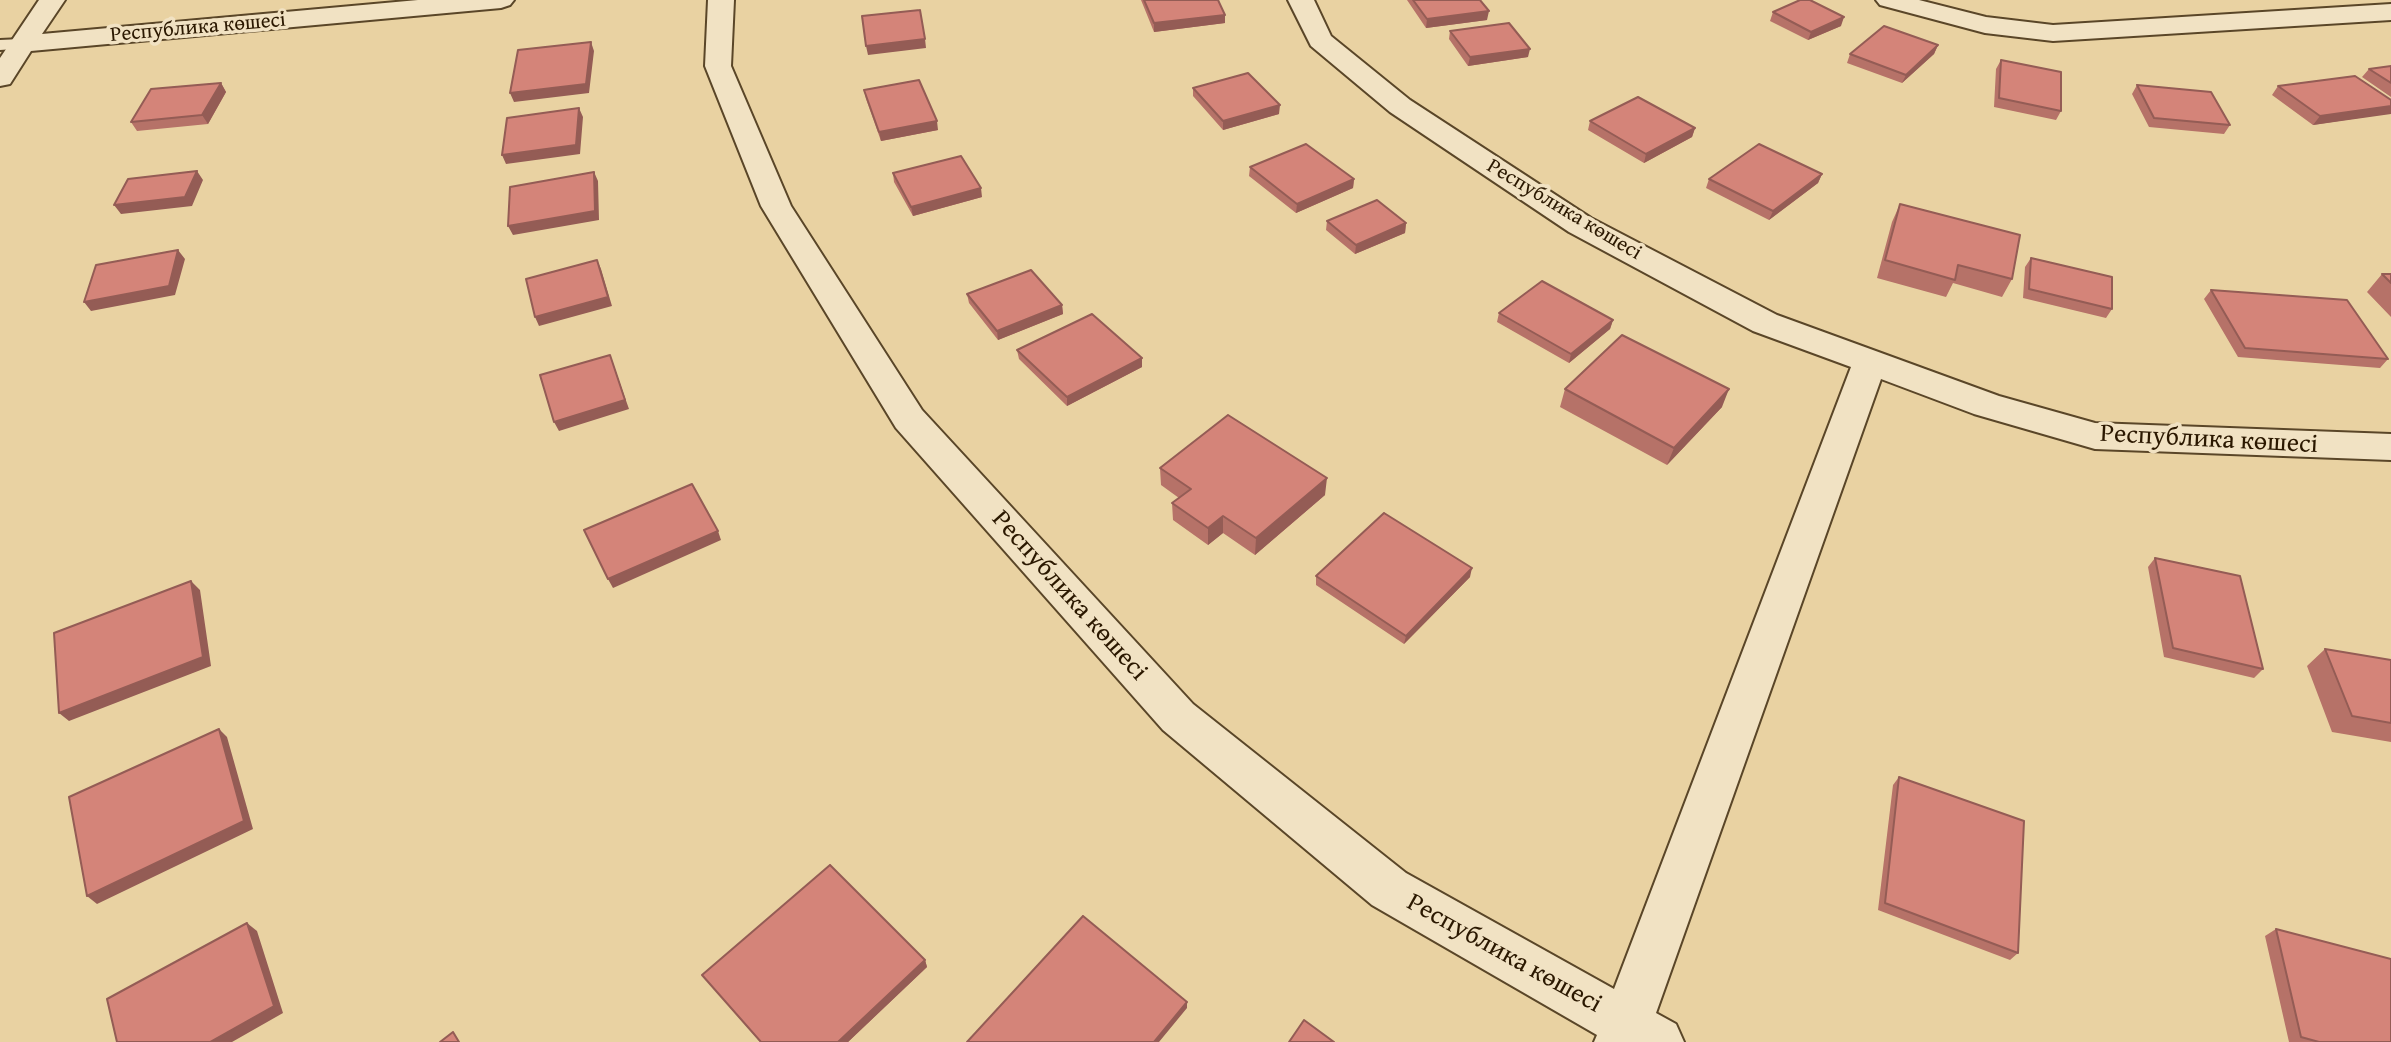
<!DOCTYPE html>
<meta charset="utf-8">
<style>
body{margin:0}
canvas{display:block;background:#e9d2a2}
</style>
<canvas width="2391" height="1042"></canvas>
<script>
const c = document.querySelector('canvas').getContext('2d');
c.lineJoin = 'round';
const toPath = rows => new Path2D(rows.map(r => 'M' + r).join(''));
function trace(path, color, width, dash) { c.strokeStyle = color; c.lineWidth = width; c.lineCap = dash ? 'butt' : 'round'; c.setLineDash(dash || []); c.stroke(path); }
function fill(path, color) { c.fillStyle = color; c.fill(path, 'evenodd'); }
function label(font, color, halo, rows, align = 'center') {
  c.font = font + ' "Gentium Book Plus",serif'; c.lineWidth = 7; c.setLineDash([]); c.textBaseline = 'middle'; c.strokeStyle = halo; c.fillStyle = color; for (const [text, x, y, turn = 0] of rows) {
    c.save(); c.translate(x, y); c.rotate((+turn || 0) * Math.PI / 180); c.textAlign = isNaN(turn) ? turn : align; if (halo) c.strokeText(text, 0, 0); c.fillText(text, 0, 0); c.restore();
  }
}
const service = toPath([
 [21,39,29,44,27,48,0,50,0,40,21,39]
]);
const minor = toPath([
 [39,0,65,0,42,34,418,0,514,0,510,5,501,8,31,51,10,84,0,86,0,58,39,0],
 [708,0,734,0,731,66,791,206,922,410,1193,704,1406,873,1614,989,1851,367,1753,331,1569,232,1390,112,1311,46,1288,0,1314,0,1331,36,1410,100,1591,218,1777,315,1999,396,2095,423,2391,434,2391,460,2095,449,1974,414,1881,379,1656,1013,1676,1024,1684,1042,1594,1042,1597,1035,1372,905,1163,730,896,428,761,206,705,66,708,0],
 [1876,0,1919,0,1986,17,2053,25,2391,4,2391,20,2053,41,1985,33,1880,5,1876,0]
]);
trace(service, '#5a4628', 4);
trace(minor, '#5a4628', 4);
fill(service, '#f1e2c3');
fill(minor, '#f1e2c3');
fill(toPath([
 [1141,0,1218,0,1225,23,1154,32],
 [1407,0,1480,0,1487,20,1426,28],
 [1773,12,1841,26,1808,40,1770,21],
 [1450,31,1528,57,1468,66,1449,39],
 [1938,45,1934,54,1902,83,1847,63,1850,54],
 [2001,60,2061,111,2056,120,1994,107,1996,69],
 [2391,66,2391,97,2362,77,2369,69],
 [221,83,226,92,208,124,137,131,131,122],
 [2137,85,2230,125,2224,134,2149,127,2132,94],
 [2278,86,2391,100,2391,113,2313,125,2272,95],
 [1193,88,1279,114,1223,130,1193,96],
 [864,90,938,130,881,141,866,99],
 [1590,121,1695,128,1692,137,1644,163,1588,130],
 [1250,167,1354,179,1353,188,1296,213,1249,176],
 [893,173,982,197,913,216,894,182],
 [1822,174,1818,183,1769,220,1706,188,1709,179],
 [1900,204,2012,279,2002,297,1953,283,1946,297,1877,278,1892,222],
 [1327,221,1406,223,1405,233,1355,254,1326,230],
 [2031,258,2112,309,2106,318,2023,298,2025,267],
 [2382,274,2391,274,2391,317,2367,292],
 [2211,290,2388,359,2380,368,2238,357,2204,299],
 [967,294,1062,305,1063,314,998,340,969,303],
 [1499,313,1613,320,1610,329,1569,363,1497,322],
 [1017,350,1142,367,1067,406,1019,359],
 [1565,389,1722,407,1667,465,1560,407],
 [1160,468,1325,495,1255,555,1223,533,1208,545,1173,520,1172,503,1179,498,1161,485],
 [2155,558,2263,669,2254,678,2164,657,2148,567],
 [1316,576,1470,577,1404,644,1316,585],
 [2325,649,2391,660,2391,742,2332,732,2307,666],
 [1899,777,2018,953,2010,960,1878,910,1893,785],
 [2276,929,2391,1042,2289,1042,2265,936],
 [925,960,927,967,848,1042,760,1042,702,975]
]), '#b67268');
fill(toPath([
 [1489,11,1487,20,1426,28,1427,19],
 [1225,15,1225,23,1154,32,1154,23],
 [1844,17,1841,26,1808,40,1811,32],
 [925,39,926,48,868,55,866,46],
 [591,42,594,51,589,93,514,102,510,93],
 [1938,45,1934,54,1902,83,1906,75],
 [1530,49,1528,57,1468,66,1470,57],
 [221,83,226,92,208,124,202,115],
 [1280,105,1279,114,1223,130,1223,121],
 [2391,106,2391,114,2313,125,2320,116],
 [579,108,583,117,580,154,506,164,502,155],
 [937,121,938,130,881,141,879,132],
 [1695,128,1692,137,1644,163,1646,154],
 [197,171,203,180,192,206,121,214,114,205],
 [594,172,598,181,599,220,513,235,508,226],
 [1822,174,1818,183,1769,220,1773,211],
 [1354,179,1353,188,1296,213,1297,204],
 [981,188,982,197,913,216,911,207],
 [1406,223,1405,233,1355,254,1356,245],
 [178,250,185,259,175,295,91,311,84,302],
 [597,260,601,269,612,306,539,326,535,317],
 [1062,305,1063,314,998,340,997,331],
 [1613,320,1610,329,1569,363,1571,354],
 [610,355,629,409,559,431,554,422],
 [1142,358,1142,367,1067,406,1067,397],
 [1729,389,1722,407,1667,465,1674,448],
 [1327,478,1325,495,1255,555,1256,538],
 [1223,516,1223,533,1208,545,1208,528],
 [718,531,721,540,613,588,608,579],
 [1472,568,1470,577,1404,644,1406,636],
 [191,581,200,590,211,666,69,721,59,713],
 [219,729,227,737,253,829,97,904,87,896],
 [247,923,257,931,283,1013,232,1042,210,1042],
 [925,960,927,967,848,1042,838,1042],
 [1187,1002,1187,1008,1159,1042,1154,1042]
]), '#945c55');
const building = toPath([
 [1144,0,1218,0,1225,15,1154,23,1144,0],
 [1413,0,1480,0,1489,11,1427,19,1413,0],
 [1800,0,1810,0,1844,17,1811,32,1773,12,1800,0],
 [920,10,925,39,866,46,862,16,920,10],
 [1509,23,1530,49,1470,57,1450,31,1509,23],
 [1884,26,1938,45,1906,75,1850,54,1884,26],
 [591,42,586,84,510,93,518,50,591,42],
 [2001,60,2061,72,2061,111,1999,98,2001,60],
 [2391,66,2391,83,2369,69,2391,66],
 [1248,73,1280,105,1223,121,1193,88,1248,73],
 [2355,76,2391,100,2391,106,2320,116,2278,86,2355,76],
 [919,80,937,121,879,132,864,90,919,80],
 [221,83,202,115,131,122,151,89,221,83],
 [2137,85,2211,92,2230,125,2154,118,2137,85],
 [1638,97,1695,128,1646,154,1590,121,1638,97],
 [579,108,576,145,502,155,507,118,579,108],
 [1306,144,1354,179,1297,204,1250,167,1306,144],
 [1759,144,1822,174,1773,211,1709,179,1759,144],
 [961,156,981,188,911,207,893,173,961,156],
 [197,171,185,197,114,205,128,179,197,171],
 [594,172,595,211,508,226,510,187,594,172],
 [1377,200,1406,223,1356,245,1327,221,1377,200],
 [1900,204,2020,235,2012,279,1958,265,1955,280,1885,260,1900,204],
 [178,250,169,286,84,302,96,265,178,250],
 [2031,258,2112,277,2112,309,2029,289,2031,258],
 [597,260,608,297,535,317,526,279,597,260],
 [1031,270,1062,305,997,331,967,294,1031,270],
 [2382,274,2391,274,2391,283,2382,274],
 [1542,281,1613,320,1571,354,1499,313,1542,281],
 [2211,290,2347,300,2388,359,2245,348,2211,290],
 [1092,314,1142,358,1067,397,1017,350,1092,314],
 [1622,335,1729,389,1674,448,1565,389,1622,335],
 [610,355,625,400,554,422,540,375,610,355],
 [1228,415,1327,478,1256,538,1223,516,1208,528,1172,503,1191,489,1160,468,1228,415],
 [692,484,718,531,608,579,584,530,692,484],
 [1384,513,1472,568,1406,636,1316,576,1384,513],
 [2155,558,2240,576,2263,669,2173,648,2155,558],
 [191,581,203,657,59,713,54,633,191,581],
 [2325,649,2391,660,2391,723,2352,716,2325,649],
 [219,729,244,821,87,896,69,797,219,729],
 [1899,777,2024,821,2018,953,1885,903,1899,777],
 [830,865,925,960,838,1042,761,1042,702,975,830,865],
 [1083,916,1187,1002,1154,1042,967,1042,1083,916],
 [247,923,274,1006,210,1042,117,1042,107,999,247,923],
 [2276,929,2391,959,2391,1042,2319,1042,2301,1037,2276,929],
 [1304,1020,1334,1042,1289,1042,1304,1020],
 [453,1032,459,1042,440,1042,453,1032]
]);
fill(building, '#d48479');
trace(building, '#945c55', 2);
label('21px', '#2b1800', '#f1e2c3', [
 ["Республика көшесі",198,28,-5],
 ["Республика көшесі",1564,210,31]
]);
label('26px', '#2b1800', '#f1e2c3', [
 ["Республика көшесі",2209,440,3],
 ["Республика көшесі",1069,596,48],
 ["Республика көшесі",1504,954,29]
]);
</script>
